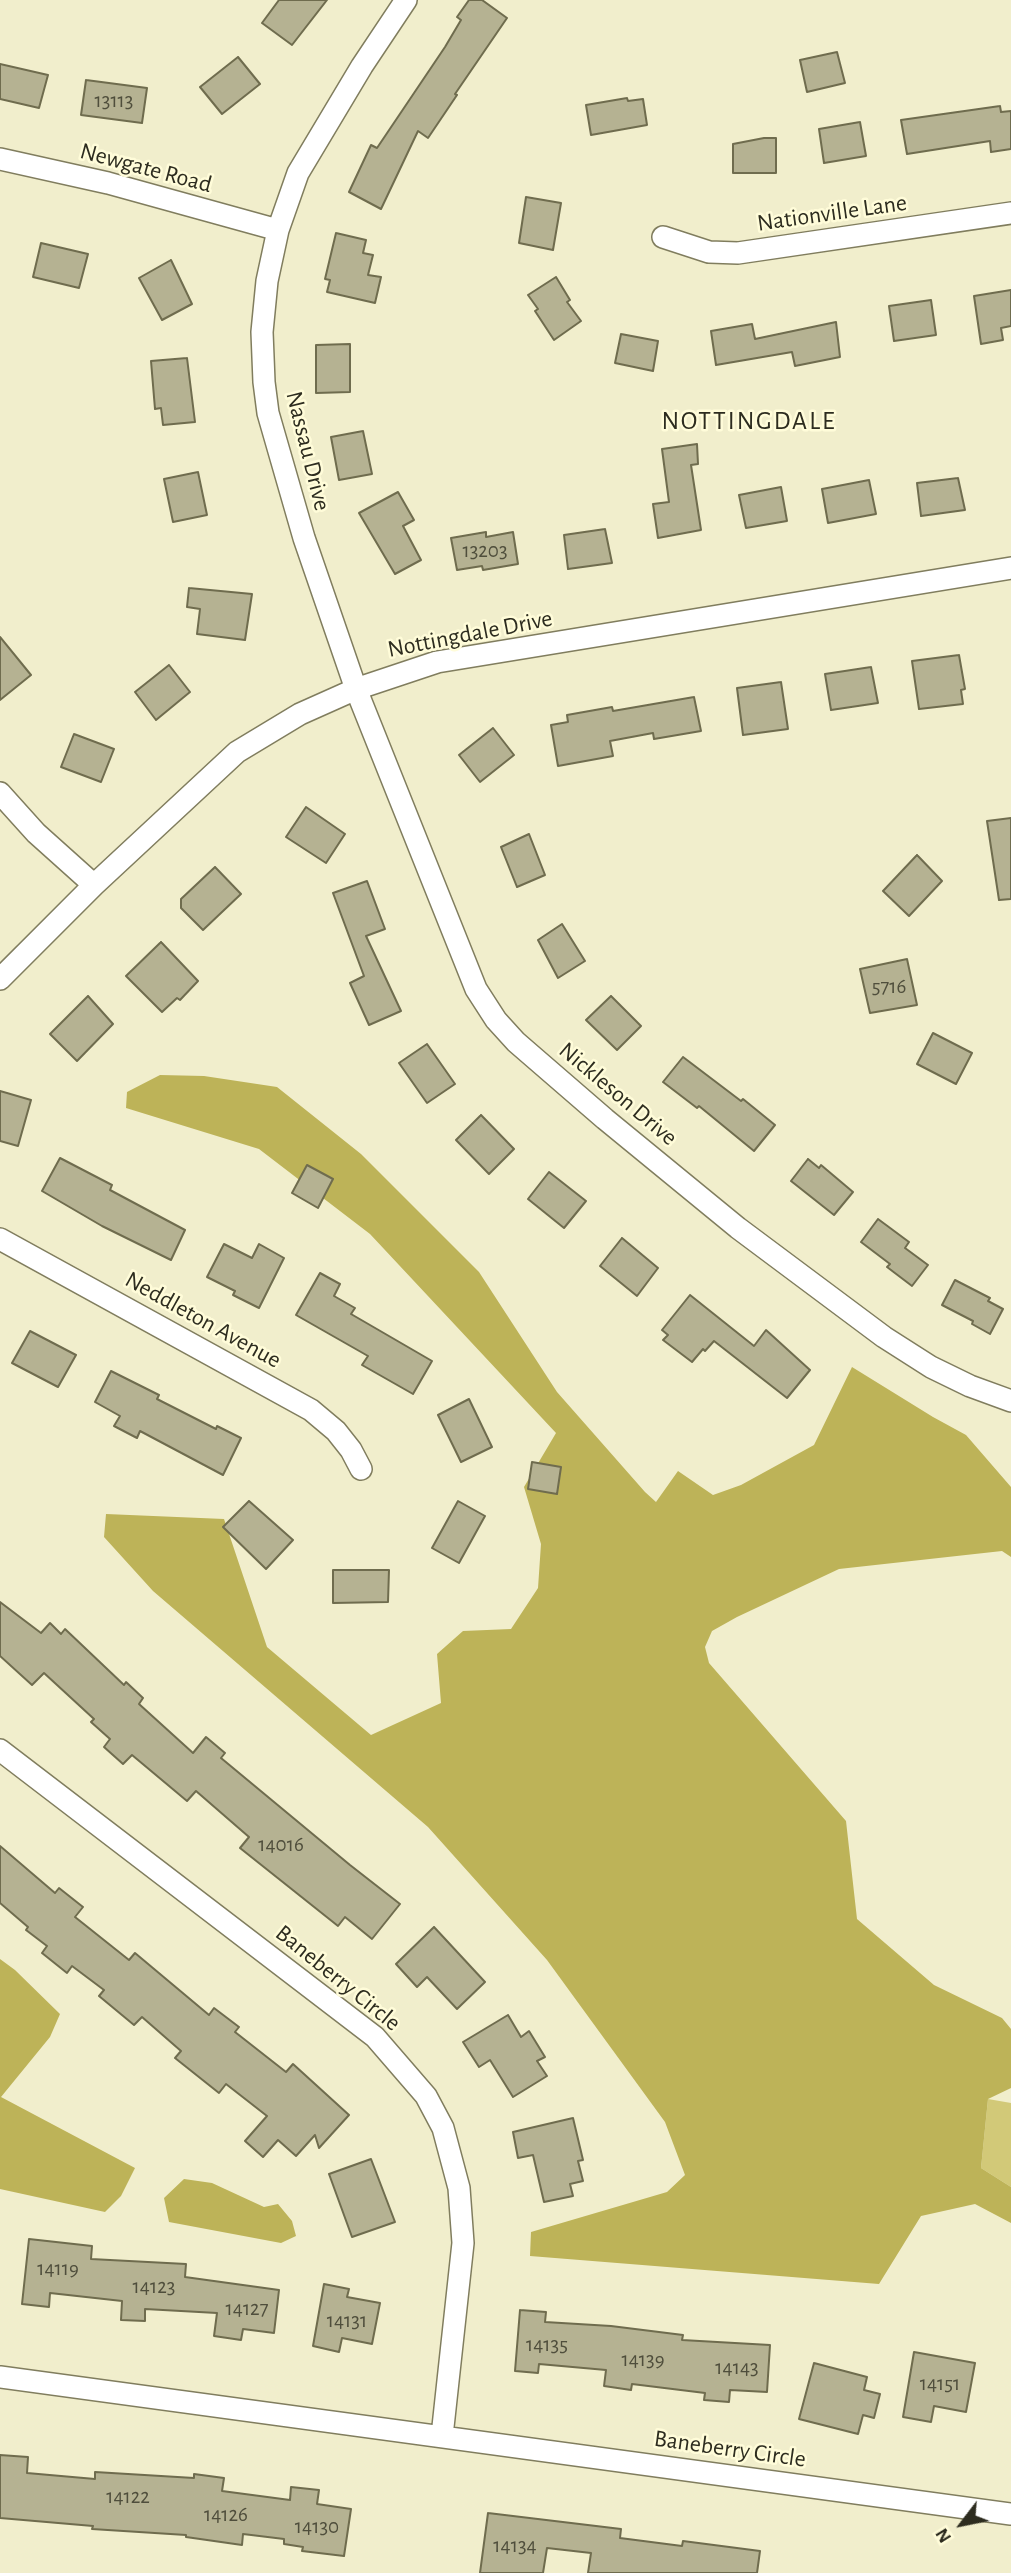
<!DOCTYPE html>
<style>
body{margin:0}
#map{position:relative;width:1011px;height:2573px;overflow:hidden;background:#f1eecc;font-family:"Alegreya Sans",sans-serif}
canvas{display:block}
.north{position:absolute;left:927px;top:2489px;width:70px;height:70px;-webkit-text-stroke:5px #fffcd9;paint-order:stroke;rotate:238deg;font-size:19px;font-weight:700;line-height:28px;text-align:center;color:#2d2c1f}
.north::after{content:'';display:block;margin:auto;width:24px;height:32px;background:#2d2c1f;clip-path:polygon(50% 0,100% 100%,50% 72%,0 100%)}
</style>
<div id="map">
<canvas width="1011" height="2573"></canvas>
<div class="north">N</div>
</div>
<script>
const c = document.querySelector('canvas').getContext('2d');
c.lineJoin = 'round';
function fill(path, color) { c.fillStyle = color; c.fill(path, 'evenodd'); }
const toPath = rows => new Path2D(rows.map(r => 'M' + r).join(''));
function trace(path, color, width, dash) { c.strokeStyle = color; c.lineWidth = width; c.lineCap = dash ? 'butt' : 'round'; c.setLineDash(dash || []); c.stroke(path); }
function label(font, color, halo, rows, align = 'center') {
  c.font = font + ' "Alegreya Sans",sans-serif'; c.lineWidth = 5; c.setLineDash([]); c.textBaseline = 'middle'; c.strokeStyle = halo; c.fillStyle = color; for (const [text, x, y, turn = 0] of rows) {
    c.save(); c.translate(x, y); c.rotate((+turn || 0) * Math.PI / 180); c.textAlign = isNaN(turn) ? turn : align; if (halo) c.strokeText(text, 0, 0); c.fillText(text, 0, 0); c.restore();
  }
}
fill(toPath([
 [988,2099,1011,2103,1011,2187,981,2168]
]), '#d2c978');
fill(toPath([
 [160,1075,204,1076,277,1087,361,1154,479,1272,557,1392,645,1492,656,1502,678,1471,713,1495,741,1485,814,1445,852,1367,933,1417,966,1435,1011,1487,1011,1557,1002,1551,839,1569,737,1617,712,1631,705,1647,709,1663,846,1821,857,1919,934,1985,1002,2018,1011,2029,1011,2088,988,2099,981,2168,1011,2187,1011,2223,975,2204,921,2216,879,2284,530,2256,531,2232,667,2192,685,2175,665,2122,547,1960,428,1827,153,1591,104,1537,106,1514,224,1519,267,1647,371,1735,441,1703,437,1654,463,1631,511,1629,538,1588,541,1544,524,1487,556,1433,370,1234,259,1149,126,1108,127,1092],
 [0,1959,15,1970,60,2014,50,2037,1,2097,135,2168,121,2196,105,2212,0,2189],
 [184,2179,212,2183,264,2207,278,2204,292,2221,296,2236,281,2243,169,2222,164,2198]
]), '#bdb358');
const building = toPath([
 [279,0,327,0,292,45,262,23,279,0],
 [469,0,482,0,507,18,455,94,457,95,428,138,418,131,381,209,349,192,371,145,377,148,445,47,461,20,457,17,469,0],
 [837,52,845,83,807,92,800,60,837,52],
 [238,57,260,84,222,114,200,87,238,57],
 [0,64,48,75,39,108,0,99,0,64],
 [86,80,147,88,142,123,81,115,86,80],
 [627,98,628,101,643,99,647,125,591,135,586,105,627,98],
 [1000,106,1001,112,1011,111,1011,149,991,152,990,141,907,154,901,120,1000,106],
 [860,122,866,156,824,163,819,129,860,122],
 [764,138,776,138,776,173,733,173,733,144,764,138],
 [526,197,561,203,553,250,519,243,526,197],
 [336,233,366,240,363,253,373,255,368,275,381,277,375,303,327,292,330,280,325,279,336,233],
 [41,243,88,254,79,288,33,277,41,243],
 [171,260,192,304,162,320,139,278,171,260],
 [556,277,570,300,567,302,581,321,554,340,535,311,538,309,528,295,556,277],
 [1011,290,1011,326,1001,328,1003,340,981,344,974,296,1011,290],
 [931,300,936,335,894,341,889,306,931,300],
 [836,322,840,357,795,366,792,352,716,365,711,331,752,324,755,339,836,322],
 [621,334,658,341,653,371,615,363,621,334],
 [350,344,350,392,316,393,316,345,350,344],
 [187,358,195,422,163,425,161,408,155,409,151,361,187,358],
 [363,431,372,474,339,480,331,437,363,431],
 [697,444,698,464,691,465,701,530,658,538,653,504,669,502,662,449,697,444],
 [198,472,207,515,173,522,164,479,198,472],
 [958,478,965,510,921,516,917,483,958,478],
 [869,480,876,514,828,523,822,489,869,480],
 [781,487,787,521,746,528,739,495,781,487],
 [398,492,414,520,403,526,421,560,395,574,359,513,398,492],
 [605,529,612,563,568,569,564,535,605,529],
 [486,532,486,537,513,532,518,564,483,570,482,566,457,570,451,538,486,532],
 [189,588,252,594,245,640,197,634,200,609,187,607,189,588],
 [0,637,31,675,0,700,0,637],
 [959,655,965,689,961,690,963,704,919,709,912,661,959,655],
 [169,665,190,692,156,720,135,692,169,665],
 [871,667,878,703,831,710,825,674,871,667],
 [781,682,788,729,743,735,737,688,781,682],
 [694,697,701,731,654,739,653,733,610,741,613,756,558,766,551,725,568,722,567,715,612,707,613,711,694,697],
 [493,728,514,755,480,782,459,755,493,728],
 [74,734,114,749,101,782,61,767,74,734],
 [306,807,345,834,326,863,286,837,306,807],
 [1011,818,1011,899,999,900,987,821,1011,818],
 [529,834,545,875,517,887,501,847,529,834],
 [917,855,942,881,909,916,883,891,917,855],
 [215,867,241,894,203,930,181,908,181,899,215,867],
 [367,881,385,929,366,936,401,1011,369,1025,350,983,364,976,333,893,367,881],
 [562,924,585,961,558,978,538,940,562,924],
 [161,942,198,981,180,1000,177,998,162,1012,126,976,161,942],
 [907,959,917,1005,870,1013,860,969,907,959],
 [88,996,113,1024,77,1061,50,1034,88,996],
 [611,996,641,1026,617,1050,586,1020,611,996],
 [933,1033,972,1053,956,1084,917,1064,933,1033],
 [427,1044,455,1084,427,1103,399,1063,427,1044],
 [683,1057,741,1101,743,1099,775,1125,754,1151,699,1106,697,1108,663,1082,683,1057],
 [0,1091,31,1100,18,1146,0,1141,0,1091],
 [481,1115,514,1149,489,1174,456,1140,481,1115],
 [60,1158,112,1185,110,1190,185,1230,171,1260,102,1226,42,1191,60,1158],
 [808,1159,819,1168,821,1165,853,1192,834,1215,791,1181,808,1159],
 [307,1165,333,1179,318,1208,292,1193,307,1165],
 [549,1172,586,1201,564,1228,528,1199,549,1172],
 [878,1219,909,1242,905,1248,928,1265,912,1286,887,1267,890,1264,861,1242,878,1219],
 [622,1238,658,1268,637,1296,600,1266,622,1238],
 [224,1244,252,1258,259,1244,284,1258,259,1308,233,1295,235,1291,207,1277,224,1244],
 [320,1273,340,1284,334,1296,355,1308,351,1314,432,1361,413,1394,362,1365,368,1356,296,1315,320,1273],
 [955,1280,990,1298,988,1301,1003,1309,990,1334,972,1324,973,1321,942,1305,955,1280],
 [690,1295,754,1346,766,1330,810,1370,787,1398,714,1341,705,1351,703,1349,692,1362,663,1340,668,1335,662,1330,690,1295],
 [30,1331,76,1355,58,1387,12,1363,30,1331],
 [111,1371,159,1395,157,1399,216,1429,217,1426,241,1438,223,1475,140,1431,137,1438,114,1426,120,1416,95,1402,111,1371],
 [469,1399,492,1447,461,1462,438,1415,469,1399],
 [532,1462,561,1467,557,1494,528,1489,532,1462],
 [249,1501,293,1540,266,1569,223,1527,249,1501],
 [458,1501,485,1516,459,1563,432,1548,458,1501],
 [333,1570,389,1570,388,1602,333,1603,333,1570],
 [0,1602,41,1633,50,1623,61,1634,65,1629,124,1685,126,1682,143,1698,139,1704,193,1753,206,1737,225,1753,221,1758,350,1865,400,1904,372,1939,345,1917,338,1926,240,1848,249,1837,196,1791,187,1801,132,1755,123,1764,104,1747,110,1739,91,1722,94,1719,44,1673,32,1685,0,1656,0,1602],
 [0,1846,55,1893,59,1888,83,1907,75,1917,129,1960,135,1953,209,2015,214,2008,239,2027,235,2032,286,2072,293,2064,349,2115,319,2148,315,2135,296,2156,278,2140,263,2157,245,2141,267,2116,226,2084,219,2093,175,2058,181,2051,142,2017,134,2025,99,1996,104,1990,72,1966,67,1973,42,1953,47,1946,26,1930,28,1927,0,1903,0,1846],
 [434,1927,485,1982,457,2009,427,1977,417,1987,396,1964,434,1927],
 [508,2015,521,2037,529,2031,545,2057,537,2061,547,2076,513,2097,490,2060,479,2067,463,2042,508,2015],
 [573,2118,583,2160,578,2161,583,2181,570,2184,573,2196,544,2202,533,2155,518,2158,513,2132,573,2118],
 [371,2159,395,2222,352,2237,329,2174,371,2159],
 [29,2239,92,2246,91,2259,186,2264,185,2277,279,2290,274,2333,243,2329,241,2340,214,2336,217,2313,145,2309,145,2321,121,2320,122,2301,50,2293,49,2307,22,2304,29,2239],
 [324,2284,349,2289,347,2297,380,2303,372,2344,342,2338,339,2352,313,2346,324,2284],
 [520,2310,546,2312,545,2322,611,2326,683,2335,682,2340,770,2345,767,2392,730,2390,729,2402,704,2400,705,2393,632,2384,631,2390,604,2386,606,2370,539,2364,538,2373,515,2371,520,2310],
 [914,2352,975,2363,966,2412,934,2406,931,2422,903,2417,914,2352],
 [814,2363,867,2377,864,2390,880,2394,874,2418,863,2415,858,2434,799,2419,814,2363],
 [0,2455,28,2457,27,2473,95,2479,95,2472,194,2478,194,2474,224,2478,222,2491,290,2500,291,2487,319,2490,317,2504,351,2509,344,2556,302,2551,303,2547,284,2544,284,2539,243,2534,242,2545,186,2537,186,2535,92,2529,93,2526,0,2518,0,2455],
 [488,2513,621,2529,620,2538,682,2546,683,2541,760,2551,757,2573,588,2573,591,2553,547,2548,543,2573,480,2573,488,2513]
]);
fill(building, '#b5b292');
trace(building, '#6f6c4e', 2);
const minor = toPath([
 [406,0,362,66,298,173,278,230,267,281,262,332,264,382,268,413,304,538,356,689,476,989,496,1020,516,1042,605,1119,738,1228,884,1337,931,1367,970,1386,1011,1401],
 [0,159,108,183,278,230],
 [663,237,709,252,738,253,1011,213],
 [0,793,36,833,94,885],
 [0,979,94,885,237,752,300,714,356,689,437,662,1011,568],
 [0,1239,311,1410,336,1431,351,1450,361,1469],
 [0,1750,375,2037,426,2096,443,2128,459,2188,463,2243,442,2436],
 [0,2377,1011,2514]
]);
trace(minor, '#807d5e', 24);
trace(minor, '#fff', 21);
label('21px', '#4f4e3c', null, [
 ["13113",114,101],
 ["13203",485,551],
 ["5716",889,987],
 ["14016",281,1845],
 ["14119",58,2269],
 ["14123",154,2287],
 ["14127",247,2309],
 ["14131",347,2321],
 ["14135",547,2345],
 ["14139",643,2360],
 ["14143",737,2368],
 ["14151",940,2384],
 ["14122",128,2497],
 ["14126",226,2515],
 ["14130",317,2527],
 ["14134",515,2546]
]);
label('24px', '#2d2c1f', '#fffcd9', [
 ["Newgate Road",146,168,15],
 ["Nationville Lane",832,213,-8],
 ["Nassau Drive",308,451,76],
 ["Nottingdale Drive",470,634,-11],
 ["Nickleson Drive",618,1094,40],
 ["Neddleton Avenue",203,1320,29],
 ["Baneberry Circle",338,1978,39],
 ["Baneberry Circle",730,2449,8]
]);
c.letterSpacing = '2px';
label('26px', '#2d2c1f', '#fffcd9', [
 ["NOTTINGDALE",749,421]
]);
c.letterSpacing = '0px';
</script>
